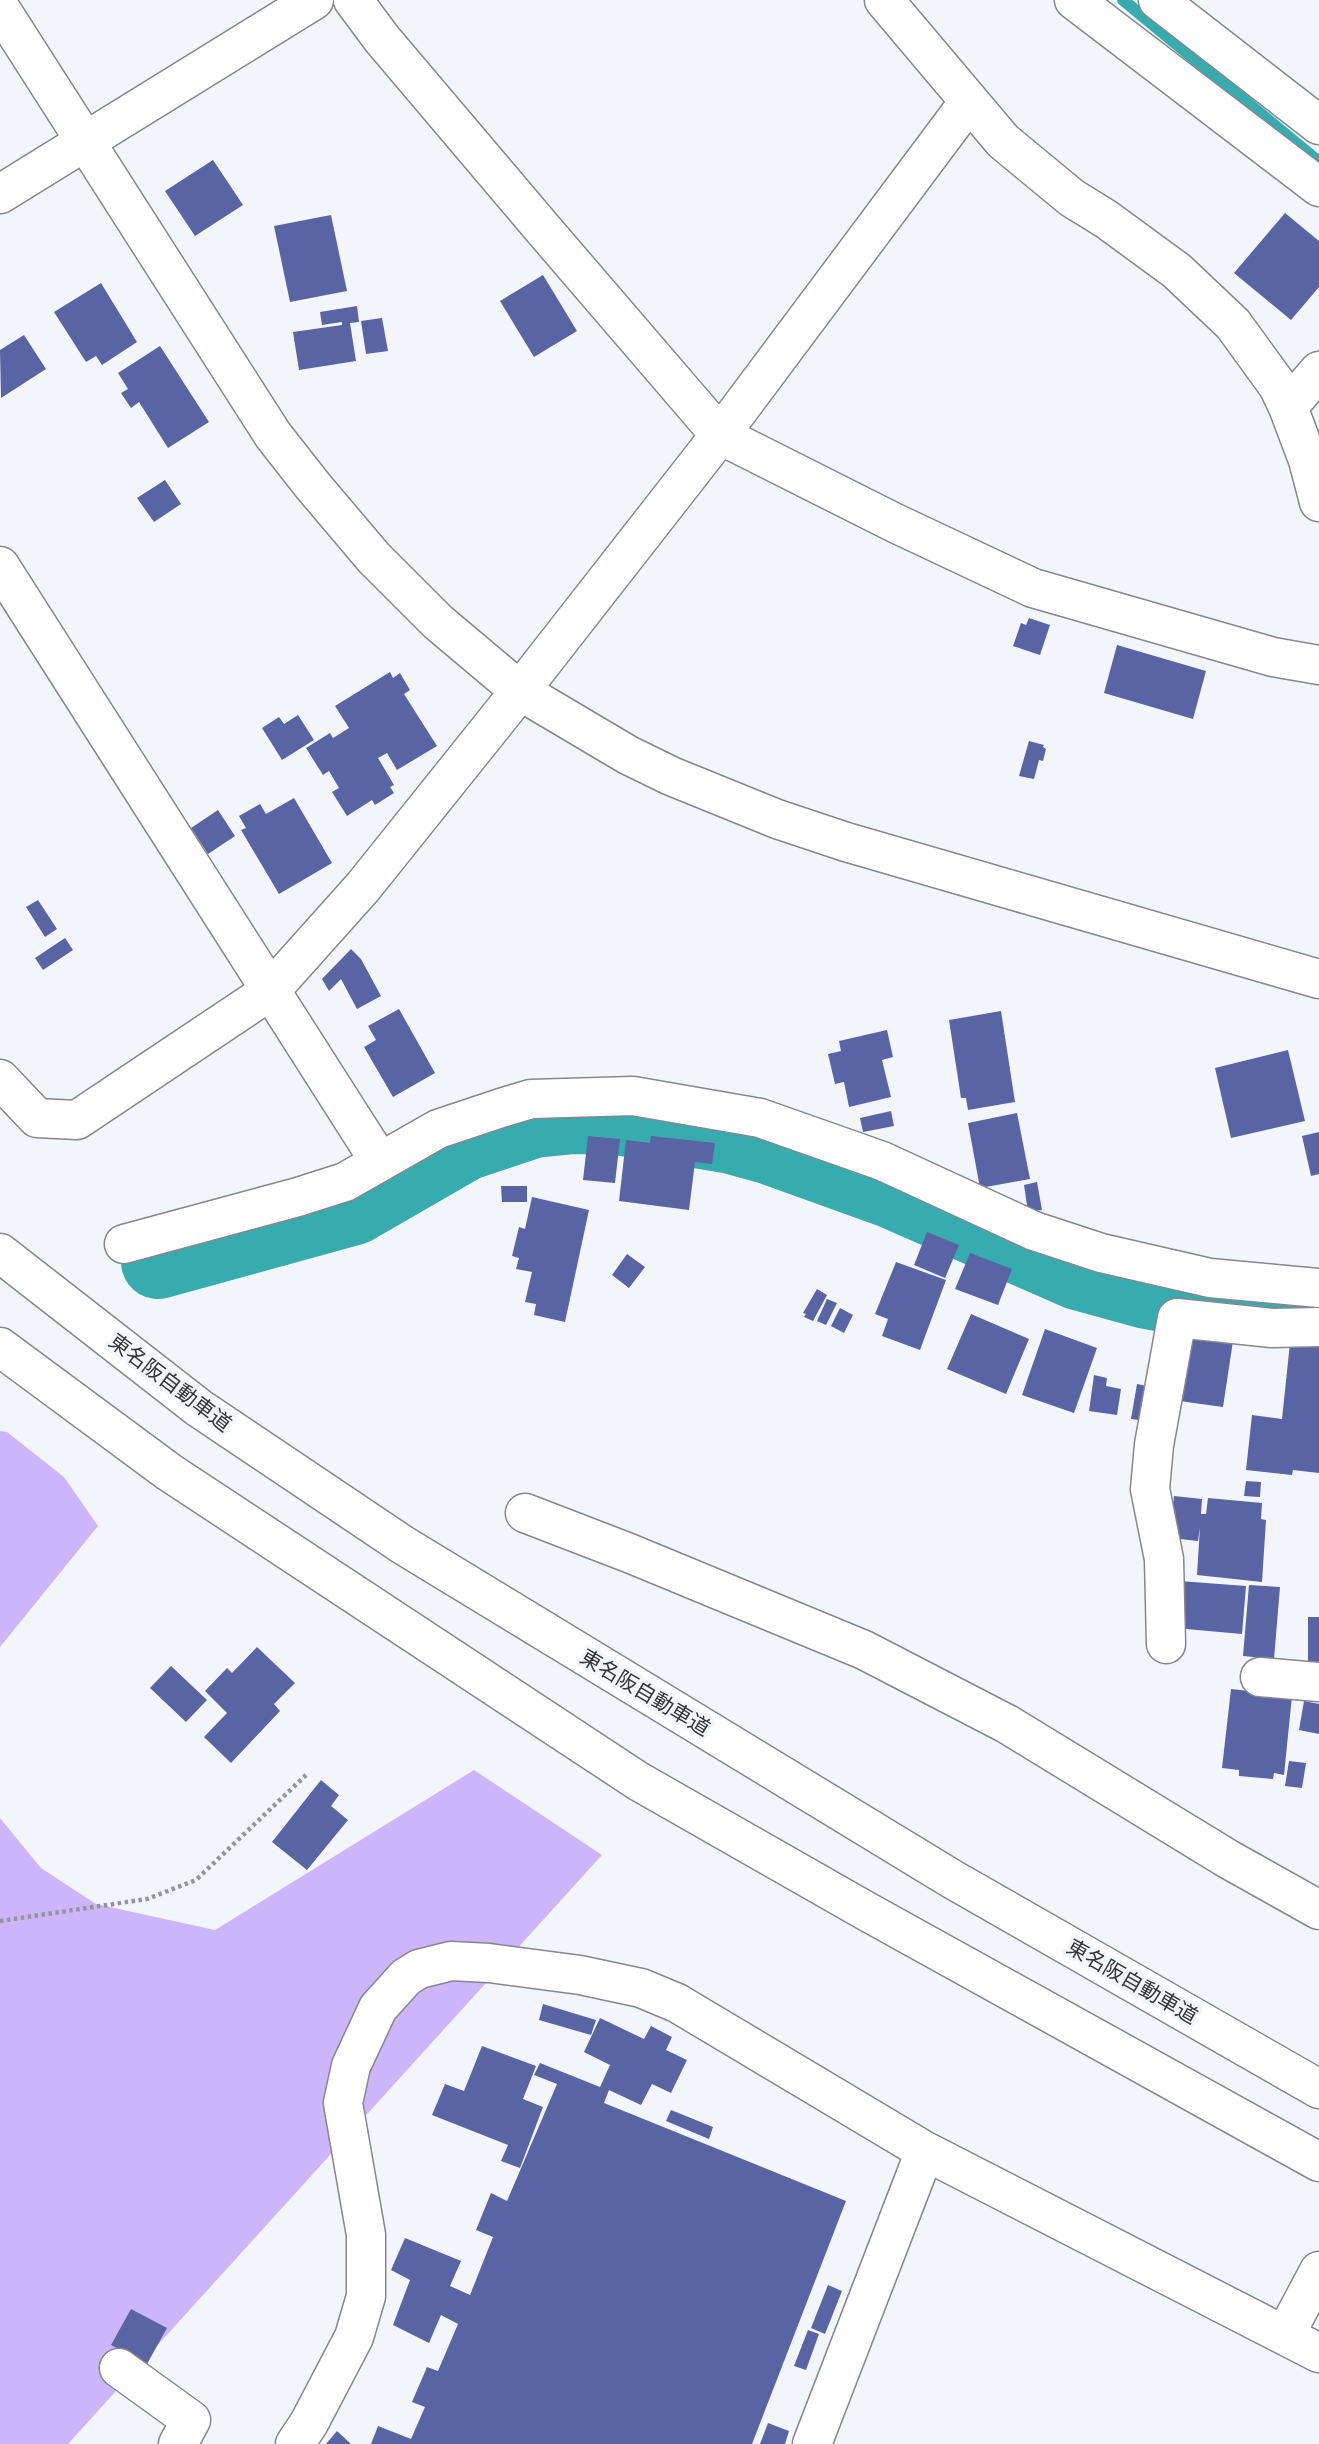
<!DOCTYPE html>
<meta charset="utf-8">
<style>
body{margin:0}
canvas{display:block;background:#f2f6fa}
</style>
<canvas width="1319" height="2444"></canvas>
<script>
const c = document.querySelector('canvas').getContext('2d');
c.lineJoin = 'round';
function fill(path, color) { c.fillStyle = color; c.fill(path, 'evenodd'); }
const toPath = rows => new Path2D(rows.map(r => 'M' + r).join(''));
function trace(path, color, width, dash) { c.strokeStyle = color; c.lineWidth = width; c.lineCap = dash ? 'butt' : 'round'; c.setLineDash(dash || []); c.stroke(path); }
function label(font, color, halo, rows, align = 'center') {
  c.font = font + ' Lato,"Noto Sans JP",sans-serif'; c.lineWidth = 7; c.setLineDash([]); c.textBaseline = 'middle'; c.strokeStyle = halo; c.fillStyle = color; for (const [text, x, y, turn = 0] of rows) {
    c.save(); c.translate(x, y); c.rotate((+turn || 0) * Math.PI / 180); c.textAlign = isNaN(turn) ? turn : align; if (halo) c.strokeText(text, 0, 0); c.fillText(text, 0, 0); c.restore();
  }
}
fill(toPath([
 [0,1431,7,1432,64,1477,98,1526,0,1647],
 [474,1770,602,1855,68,2444,0,2444,0,1818,41,1868,96,1904,215,1930]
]), '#cdb5fc');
trace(toPath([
 [1123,0,1319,162]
]), '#37acaf', 12);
trace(toPath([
 [158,1262,354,1208,465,1144,534,1121,574,1117,617,1118,732,1137,768,1147,893,1192,1078,1273,1147,1292,1216,1305,1319,1311]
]), '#37acaf', 74);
fill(toPath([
 [213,160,243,205,195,236,165,191],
 [1285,213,1319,241,1319,287,1291,320,1234,273],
 [331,215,347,291,290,302,274,226],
 [543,275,577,331,534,357,500,301],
 [101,283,137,342,102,365,96,356,86,362,54,312],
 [357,306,359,322,350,323,356,361,299,370,293,332,342,325,342,322,322,325,320,312],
 [382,318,388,351,366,354,361,321],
 [24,335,46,369,1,398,0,350],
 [160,346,209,422,168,448,139,402,131,408,121,393,128,389,118,373],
 [165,480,181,504,154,522,137,498],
 [1029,618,1050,625,1040,655,1013,646,1021,623,1026,625],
 [1117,645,1206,671,1193,719,1104,693],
 [390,672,393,678,400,673,410,690,404,694,437,746,397,770,387,753,378,758,394,785,390,787,394,793,375,805,372,800,347,816,332,792,339,788,329,771,323,775,306,748,330,733,333,738,349,728,335,706],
 [298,715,314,740,282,760,262,728,279,717,284,724],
 [1029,741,1044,745,1043,747,1046,749,1043,761,1039,760,1034,779,1019,776],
 [294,798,332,863,279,894,241,830,246,828,239,816,260,804,266,814],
 [218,810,235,836,208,854,191,828],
 [38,900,57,929,45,937,26,907],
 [65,938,73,950,43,970,35,958],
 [351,949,361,959,381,996,357,1009,341,979,329,991,322,979],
 [399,1009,435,1073,393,1097,364,1047,376,1040,368,1026],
 [1001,1011,1015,1102,968,1110,966,1098,961,1098,949,1020],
 [887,1030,893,1057,882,1060,891,1097,849,1107,844,1082,835,1084,828,1054,841,1051,839,1041],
 [1288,1050,1305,1121,1231,1138,1215,1068],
 [891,1111,894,1126,863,1132,860,1118],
 [1017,1113,1030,1179,980,1188,968,1123],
 [1319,1132,1319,1174,1311,1176,1302,1136],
 [588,1136,620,1139,615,1183,583,1180],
 [651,1136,715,1143,712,1164,695,1162,689,1210,619,1201,626,1140,650,1143],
 [1037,1182,1042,1210,1028,1212,1024,1185],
 [501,1186,527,1186,527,1202,502,1202],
 [532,1197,589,1210,565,1322,534,1315,536,1304,525,1302,532,1272,516,1269,519,1258,512,1256,519,1227,525,1229],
 [927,1232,959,1245,945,1278,914,1265],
 [970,1253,1012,1269,998,1305,955,1289],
 [627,1254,645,1267,629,1288,612,1275],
 [896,1262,946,1280,920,1350,882,1336,888,1319,875,1314],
 [817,1289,827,1295,813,1321,804,1317,806,1314,803,1313],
 [827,1299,837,1303,826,1325,817,1321],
 [840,1308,853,1315,844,1333,831,1326],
 [971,1314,1029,1339,1006,1394,947,1369],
 [1045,1329,1097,1348,1074,1413,1022,1395],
 [1182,1334,1233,1341,1223,1407,1172,1400],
 [1290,1343,1319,1346,1319,1473,1293,1470,1292,1475,1246,1470,1252,1415,1282,1419],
 [1094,1375,1107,1378,1106,1386,1121,1389,1117,1415,1089,1411],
 [1137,1384,1152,1387,1146,1421,1131,1419],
 [1246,1481,1261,1482,1260,1497,1244,1496],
 [1174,1496,1202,1499,1201,1514,1206,1514,1208,1498,1262,1503,1261,1519,1266,1520,1262,1582,1197,1575,1200,1527,1198,1541,1170,1538],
 [1179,1581,1246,1586,1242,1634,1175,1628],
 [1249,1585,1280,1587,1274,1659,1243,1656],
 [1308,1617,1319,1617,1319,1665,1308,1665],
 [257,1647,295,1683,274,1704,280,1711,231,1763,204,1737,227,1713,205,1691,227,1668,232,1673],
 [171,1666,207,1700,186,1722,150,1688],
 [1231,1689,1292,1696,1284,1775,1274,1773,1273,1779,1239,1776,1239,1770,1222,1768],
 [1304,1701,1319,1704,1319,1734,1299,1730],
 [1289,1761,1306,1763,1302,1788,1285,1786],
 [321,1780,339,1795,331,1806,348,1820,307,1870,272,1842],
 [543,2004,596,2020,591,2035,539,2020],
 [600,2018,644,2039,651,2026,672,2037,666,2050,687,2060,671,2093,652,2084,641,2105,609,2090,604,2103,846,2201,752,2444,371,2444,378,2426,411,2439,425,2407,412,2402,427,2367,438,2371,458,2324,441,2315,429,2343,393,2325,410,2280,391,2270,405,2238,461,2261,450,2286,470,2295,493,2237,476,2230,491,2193,507,2201,557,2084,534,2075,540,2063,600,2087,610,2065,584,2052],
 [482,2046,536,2066,523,2099,543,2107,520,2168,501,2161,508,2145,432,2115,445,2084,464,2091],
 [671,2110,713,2127,709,2139,666,2121],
 [828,2285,842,2291,825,2334,811,2328],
 [131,2309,167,2328,147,2364,111,2345],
 [808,2330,819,2334,806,2370,794,2366],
 [768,2423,789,2431,785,2444,760,2444],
 [337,2431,351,2444,326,2444]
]), '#5864a3');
const minor = toPath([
 [353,0,382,39,543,229,720,435,895,523,1033,588,1273,657,1319,665],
 [884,0,1003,141,1072,198,1106,219,1177,271,1233,324,1278,386,1288,407,1308,460,1319,502],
 [1074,0,1319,187],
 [1158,0,1319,125],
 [0,8,273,435,313,486,374,558,438,622,520,691,628,755,671,776,777,819,846,842,1319,979],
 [0,194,314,0],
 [1288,407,1319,371],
 [0,566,380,1162],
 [0,1079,37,1118,77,1120,270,991,363,887,520,691,720,435,968,103],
 [124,1244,298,1197,345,1182,438,1129,501,1108,531,1099,633,1096,760,1118,882,1161,1034,1231,1101,1253,1210,1278,1319,1288],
 [525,1513,629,1553,864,1650,1007,1724,1228,1859,1319,1910],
 [1166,1644,1164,1559,1150,1489,1154,1445,1177,1318,1272,1328,1319,1327],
 [1260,1677,1319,1682],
 [1285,2335,1319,2271],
 [119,2368,191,2420,178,2444],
 [295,2444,309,2423,354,2337,366,2296,366,2235,343,2103,351,2066,378,2008,406,1977,419,1969,451,1961,489,1963,580,1975,641,1988,677,2003,925,2151],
 [812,2444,925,2151,1319,2353]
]);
const highway = toPath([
 [0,1253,199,1408,403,1545,952,1879,1319,2089],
 [0,1347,169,1472,638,1781,866,1911,1319,2162]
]);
trace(minor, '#84888c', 41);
trace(highway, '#84888c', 41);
trace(toPath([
 [0,1921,147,1899,196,1880,306,1775]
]), '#939699', 4.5, [3.5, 3.5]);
trace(minor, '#fff', 38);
trace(highway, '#fff', 38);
label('21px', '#343638', '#f2f6fa', [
 ["東名阪自動車道",170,1383,37],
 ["東名阪自動車道",645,1693,31],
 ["東名阪自動車道",1132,1982,30]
]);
</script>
